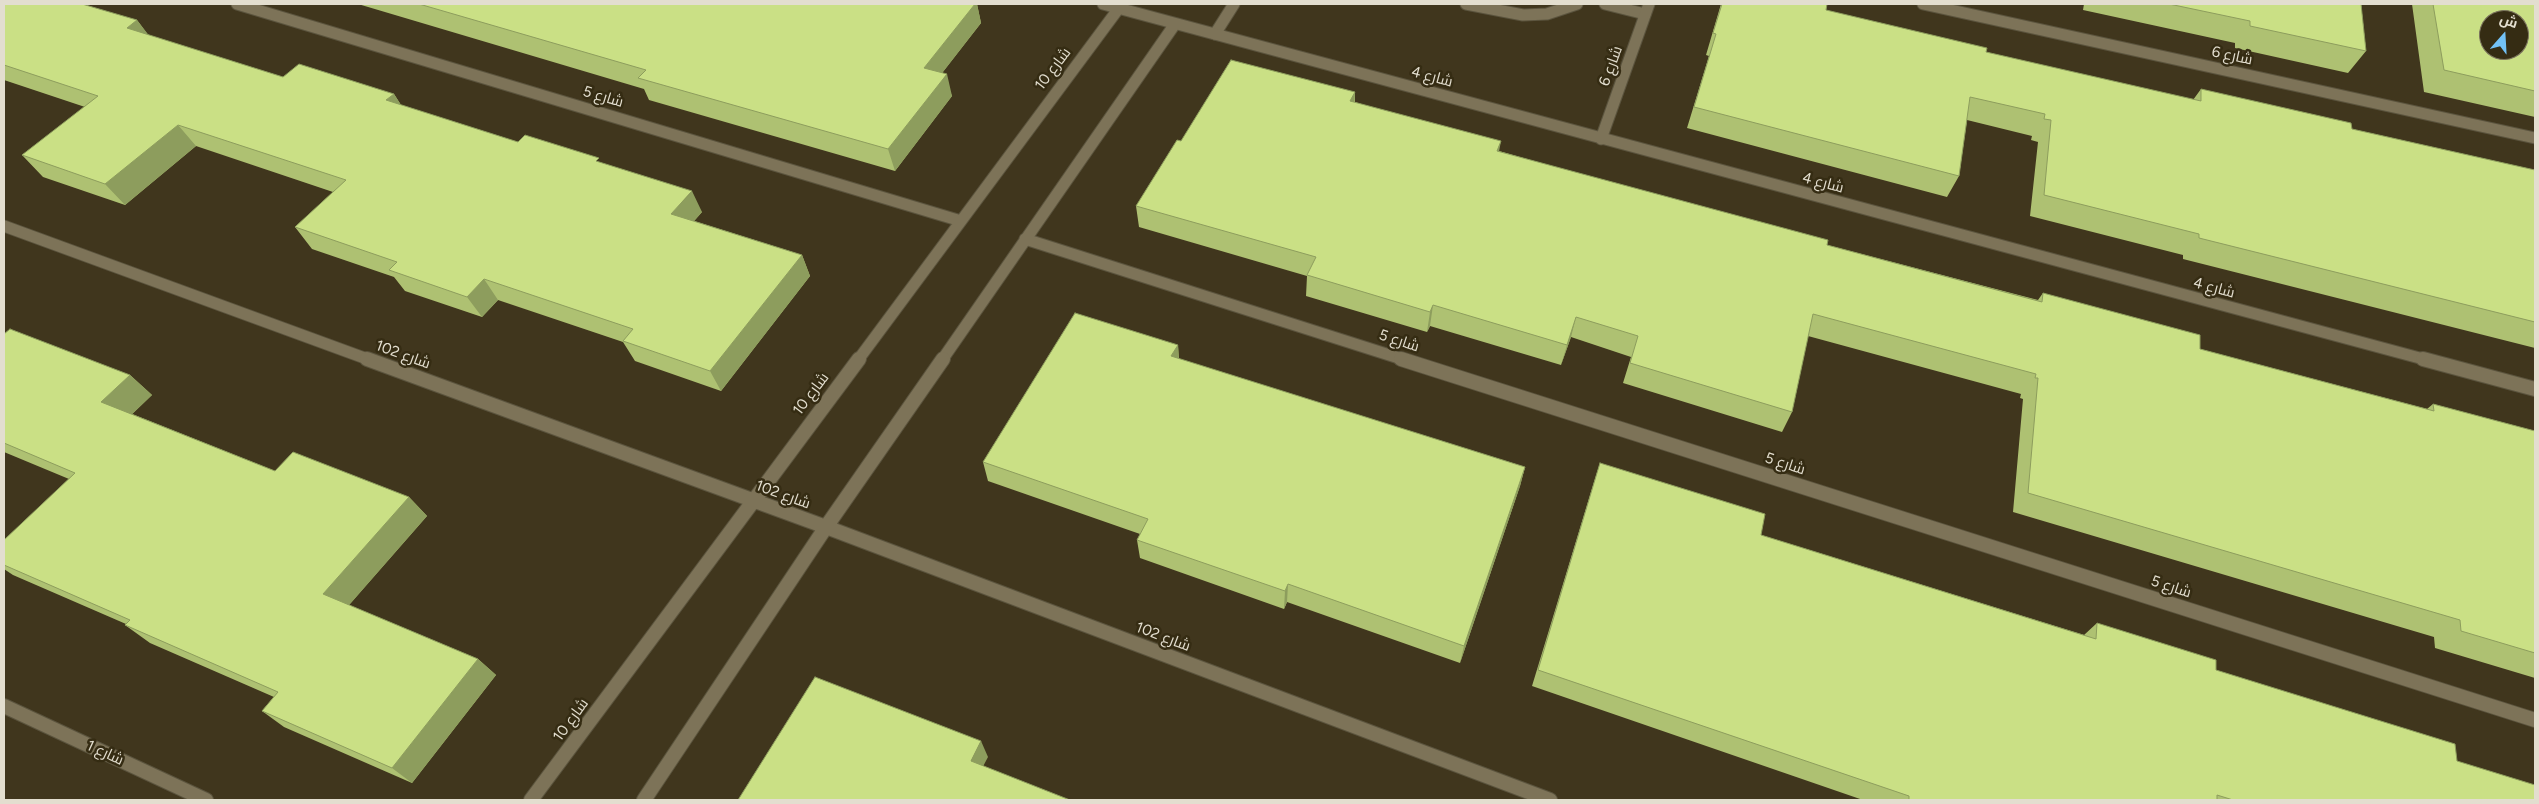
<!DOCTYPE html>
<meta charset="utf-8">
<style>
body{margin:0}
#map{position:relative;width:2539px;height:804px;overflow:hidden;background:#40361d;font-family:Figtree,Cairo,sans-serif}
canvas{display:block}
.frame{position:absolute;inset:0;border:5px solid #e3decf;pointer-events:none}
.north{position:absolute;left:2479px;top:10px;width:50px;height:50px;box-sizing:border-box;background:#352c13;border:1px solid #7b735e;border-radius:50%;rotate:19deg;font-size:14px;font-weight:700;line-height:20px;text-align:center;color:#e3decf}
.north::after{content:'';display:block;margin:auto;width:18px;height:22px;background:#72c1f5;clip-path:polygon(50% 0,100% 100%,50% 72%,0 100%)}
</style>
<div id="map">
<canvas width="2539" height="804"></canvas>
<div class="frame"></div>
<div class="north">ش</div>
</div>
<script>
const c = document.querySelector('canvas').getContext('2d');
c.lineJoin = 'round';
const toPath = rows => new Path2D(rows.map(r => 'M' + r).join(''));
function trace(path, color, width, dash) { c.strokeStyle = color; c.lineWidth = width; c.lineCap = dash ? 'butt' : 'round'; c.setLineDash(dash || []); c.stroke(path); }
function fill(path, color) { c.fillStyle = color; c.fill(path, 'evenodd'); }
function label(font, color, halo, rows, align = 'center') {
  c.font = font + ' Figtree,Cairo,sans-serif'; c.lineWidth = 5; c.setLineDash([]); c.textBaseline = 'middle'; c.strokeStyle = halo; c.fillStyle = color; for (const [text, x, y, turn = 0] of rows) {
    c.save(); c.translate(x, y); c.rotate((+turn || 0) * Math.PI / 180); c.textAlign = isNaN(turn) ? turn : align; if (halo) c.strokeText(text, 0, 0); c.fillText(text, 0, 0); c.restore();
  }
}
const lane = toPath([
 [1466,4,1523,15,1547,14,1577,4],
 [1605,4,1645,14],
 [1215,34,1234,4]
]);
const streetFar1 = toPath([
 [237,4,961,221],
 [1103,4,2427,360],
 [1923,4,2535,138],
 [1601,139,1649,4],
 [4,226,370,360],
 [1025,239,1405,360],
 [858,360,1119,8],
 [942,360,1175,24]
]);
const street = toPath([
 [367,359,826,527,1550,800],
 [1401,359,2535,720],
 [2423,359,2535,389],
 [4,706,206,800],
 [531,800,859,359],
 [644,800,826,527,943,359]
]);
trace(lane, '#5b543e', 13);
trace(streetFar1, '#5b543e', 13);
trace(street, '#5b543e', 16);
trace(lane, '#7d7358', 11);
trace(streetFar1, '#7d7358', 11);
trace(street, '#7d7358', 14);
fill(toPath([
 [4,4,137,20,148,35,283,77,394,94,401,105,518,142,601,163,702,212,694,221,802,255,810,276,721,391,635,361,623,342,498,300,482,317,405,291,394,277,312,249,295,227,333,192,196,146,125,205,43,177,22,155,85,107,4,80],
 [358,4,977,4,981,23,942,73,952,96,895,171,649,100,644,89],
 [1721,4,1826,10,1986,52,2193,100,2201,89,2352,129,2535,170,2535,348,2183,259,2183,255,2030,216,2038,142,2031,140,2032,136,1967,120,1959,176,1947,197,1687,128,1709,56,1706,55],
 [2084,4,2361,4,2366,51,2348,73,2235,48,2235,43,2083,10],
 [2412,4,2535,4,2535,117,2424,92],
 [1355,92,1355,102,1499,151,1827,245,2038,300,2043,293,2200,349,2427,409,2433,404,2535,431,2535,678,2435,648,2434,637,2013,512,2023,399,2020,398,2021,394,1808,336,1792,412,1782,432,1623,383,1631,357,1571,337,1561,365,1430,326,1427,332,1306,296,1307,276,1139,227,1136,206,1181,141],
 [4,334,130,375,152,395,132,414,275,471,409,497,427,516,349,605,478,659,496,675,412,783,284,727,262,711,274,697,150,643,125,625,126,624,13,575,4,569,4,540,69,479,4,452],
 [1178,345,1179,359,1525,467,1520,486,1460,663,1287,602,1284,609,1140,558,1137,540,1140,534,988,481,983,462],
 [1600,463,1761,535,2084,635,2097,623,2216,670,2457,761,2535,800,1863,800,1532,686,1594,482]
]), '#aec172');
fill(toPath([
 [975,4,977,4,981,23,929,90,924,68],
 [137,20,154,42,127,28],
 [947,74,952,96,895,171,888,149],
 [1355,92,1354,114,1350,101],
 [394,94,408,116,386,100],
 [178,125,196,146,125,205,105,184],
 [1501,141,1497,162,1497,151],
 [692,191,702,212,682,235,671,214],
 [802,255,810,276,721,391,710,371],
 [484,279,498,300,482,317,467,297],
 [1433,305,1430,326,1427,332,1430,312],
 [1576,317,1571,337,1561,365,1567,345],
 [1178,345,1179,365,1171,356],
 [130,375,152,395,124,422,101,402],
 [1525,467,1520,486,1460,663,1464,646],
 [409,497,427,516,343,612,323,594],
 [1288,584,1287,602,1284,609,1285,591],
 [478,659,496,675,412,783,392,768],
 [981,741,988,757,978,776,971,761]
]), '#8d9d5d');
const building = toPath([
 [4,4,82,4,137,20,127,28,283,77,299,64,394,94,386,100,518,142,525,135,599,158,596,161,692,191,671,214,802,255,710,371,623,341,633,329,484,279,467,297,389,270,397,262,295,227,346,180,178,125,105,184,22,155,98,96,4,65,4,4],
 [419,4,975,4,924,68,947,74,888,149,638,78,646,70,419,4],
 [1722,4,1827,4,1826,10,1987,48,1986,52,2201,101,2201,89,2351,123,2352,129,2535,170,2535,322,2199,238,2199,234,2044,195,2051,120,2044,119,2045,114,1970,97,1959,176,1694,107,1716,34,1713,33,1722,4],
 [2169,4,2361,4,2366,51,2250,26,2250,21,2169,4],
 [2433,4,2535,4,2535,91,2444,70,2433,4],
 [2489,20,2519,20,2519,50,2489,50,2489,20],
 [1231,60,1355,92,1350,101,1501,141,1497,151,1828,240,1827,245,2042,302,2043,293,2200,335,2200,349,2434,411,2433,404,2535,431,2535,653,2461,631,2460,620,2028,493,2038,378,2035,378,2036,374,1813,314,1792,412,1630,363,1638,336,1576,317,1567,345,1433,305,1430,312,1307,275,1316,257,1136,206,1177,140,1181,141,1231,60],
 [1075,313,1178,345,1171,356,1525,467,1464,646,1288,584,1285,591,1137,540,1148,519,983,462,1075,313],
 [10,329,130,375,101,402,275,471,293,452,409,497,323,594,478,659,392,768,262,711,278,692,125,625,130,620,4,565,4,540,75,473,4,443,4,334,10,329],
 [1600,463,1765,514,1761,535,2096,639,2097,623,2216,660,2216,670,2455,744,2457,761,2535,785,2535,800,2233,800,2217,795,2217,800,1909,800,1909,796,1538,670,1600,463],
 [815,677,981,741,971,761,1070,800,738,800,815,677]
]);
fill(building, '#cae085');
trace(building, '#8d9d5d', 1);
label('15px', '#e3decf', '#352c13', [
 ["شارع 6",2232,56,12],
 ["شارع 6",1611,66,-70],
 ["شارع 10",1053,69,-53],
 ["شارع 4",1432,77,15],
 ["شارع 5",603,97,17],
 ["شارع 4",1823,183,15],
 ["شارع 4",2214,288,15],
 ["شارع 5",1399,341,18],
 ["شارع 102",403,355,20],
 ["شارع 10",811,394,-53],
 ["شارع 5",1785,464,18],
 ["شارع 102",783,495,20],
 ["شارع 5",2171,587,18],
 ["شارع 102",1163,637,21],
 ["شارع 10",571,720,-54],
 ["شارع 1",105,753,25]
]);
</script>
